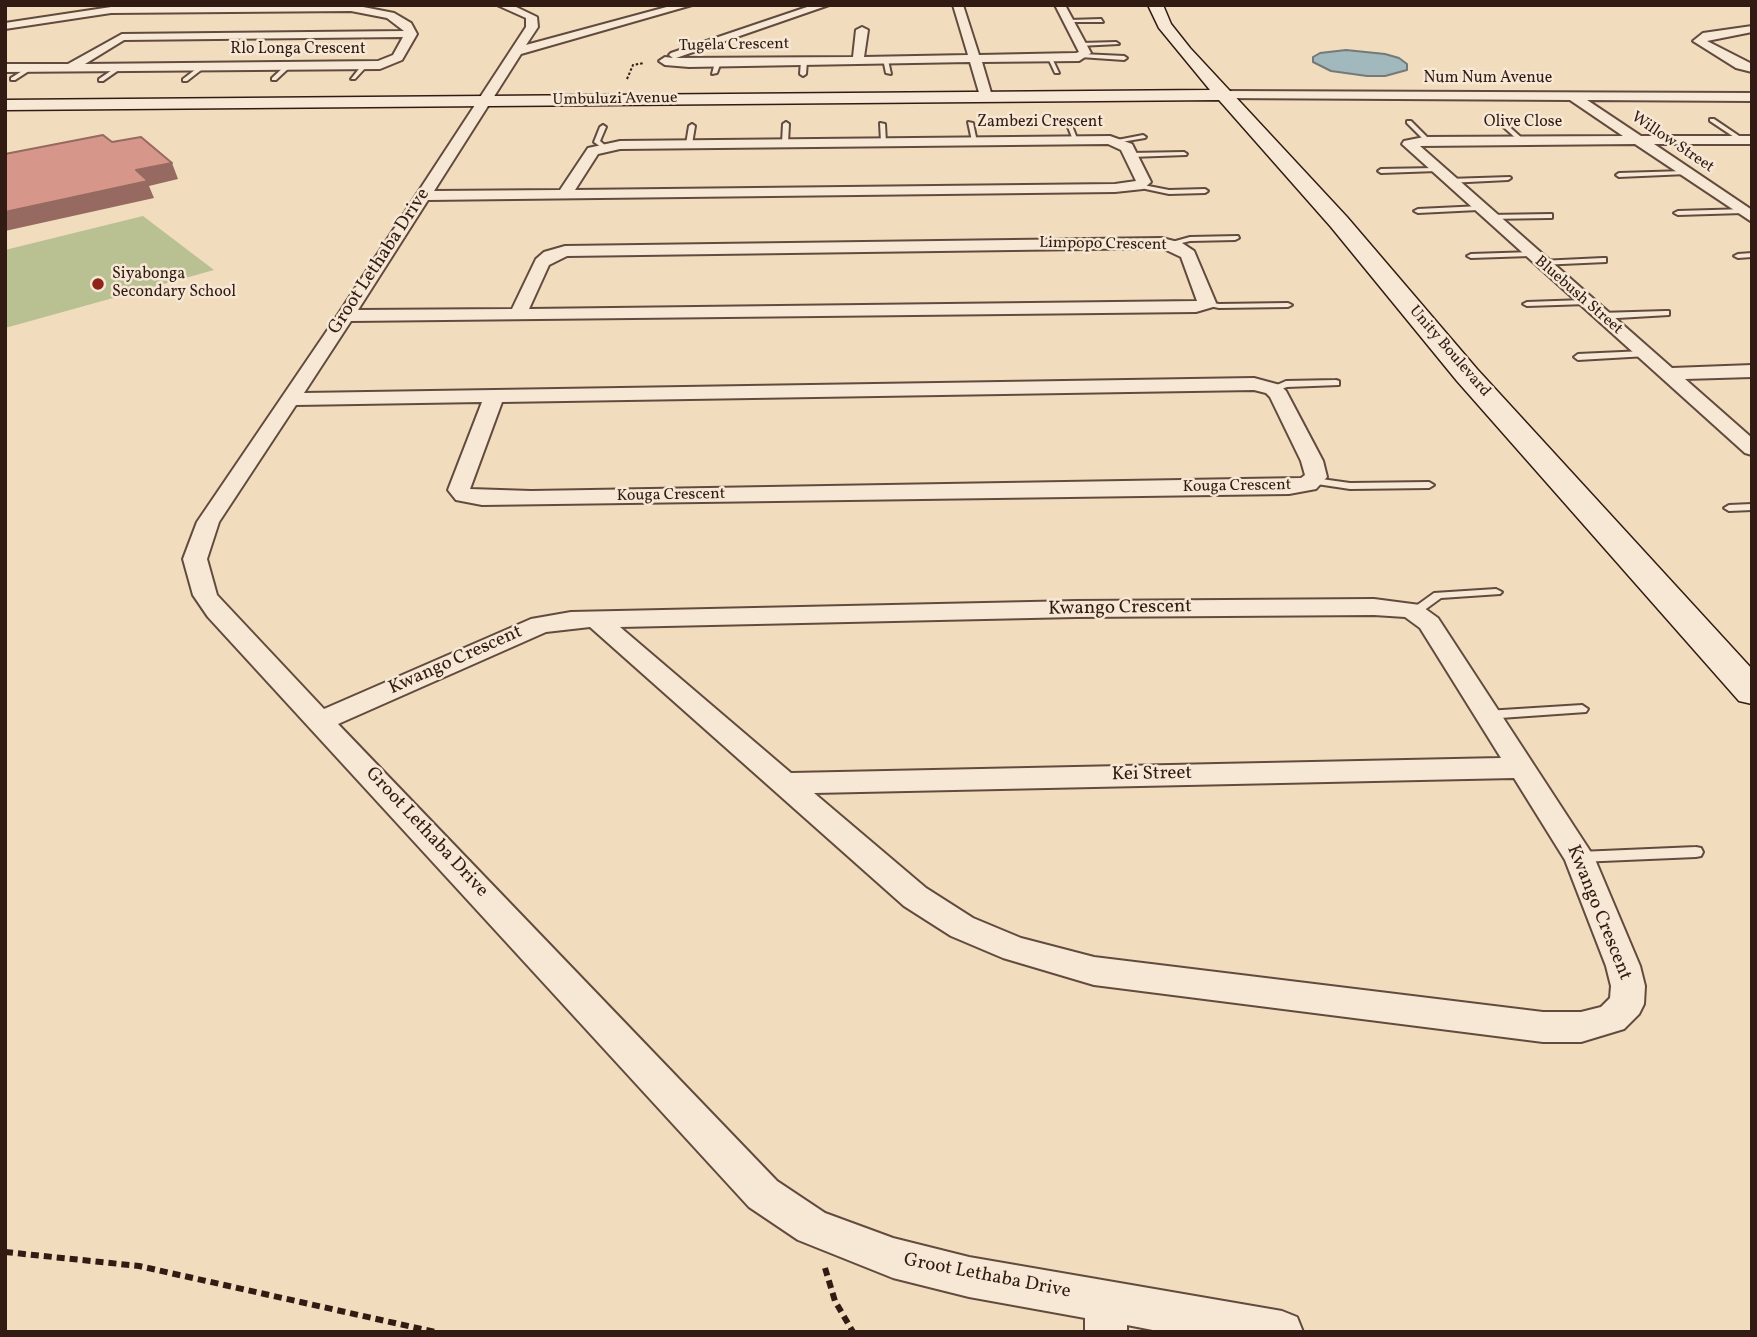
<!DOCTYPE html>
<style>
body{margin:0}
#map{position:relative;width:1757px;height:1337px;overflow:hidden;background:#f1dcbe;font-family:Vollkorn,serif}
canvas{display:block}
.frame{position:absolute;inset:0;border:7px solid #321b13;pointer-events:none}
</style>
<div id="map">
<canvas width="1757" height="1337"></canvas>
<div class="frame"></div>
</div>
<script>
const c = document.querySelector('canvas').getContext('2d');
c.lineJoin = 'round';
function fill(path, color) { c.fillStyle = color; c.fill(path, 'evenodd'); }
const toPath = rows => new Path2D(rows.map(r => 'M' + r).join(''));
function trace(path, color, width, dash) { c.strokeStyle = color; c.lineWidth = width; c.lineCap = dash ? 'butt' : 'round'; c.setLineDash(dash || []); c.stroke(path); }
function label(font, color, halo, rows, align = 'center') {
  c.font = font + ' Vollkorn,serif'; c.lineWidth = 5; c.setLineDash([]); c.textBaseline = 'middle'; c.strokeStyle = halo; c.fillStyle = color; for (const [text, x, y, turn = 0] of rows) {
    c.save(); c.translate(x, y); c.rotate((+turn || 0) * Math.PI / 180); c.textAlign = isNaN(turn) ? turn : align; if (halo) c.strokeText(text, 0, 0); c.fillText(text, 0, 0); c.restore();
  }
}
fill(toPath([
 [143,216,214,270,5,328,5,250]
]), '#b9c092');
const water = toPath([
 [1346,50,1385,54,1399,58,1407,64,1407,70,1385,76,1367,76,1331,71,1313,62,1313,57,1320,53,1346,50]
]);
fill(water, '#a1b8bd');
trace(water, '#757979', 2);
const lane = toPath([
 [1101,19,1103,22,1066,22,1069,20,1101,19],
 [1081,43,1116,42,1119,44,1079,46,1081,43],
 [1082,54,1124,56,1127,58,1124,60,1080,57,1082,54],
 [1048,58,1052,58,1059,73,1055,73,1048,58],
 [804,59,807,61,806,74,803,76,800,74,801,61,804,59],
 [883,59,888,60,891,74,886,73,883,59],
 [718,60,721,62,717,73,712,74,715,62,718,60],
 [286,65,291,66,276,80,272,80,272,78,286,65],
 [362,65,367,66,355,79,351,79,362,65],
 [30,66,35,67,15,80,11,80,11,78,30,66],
 [118,66,123,67,103,81,99,81,99,79,118,66],
 [200,66,205,67,187,81,183,81,183,79,200,66],
 [1710,119,1714,119,1745,140,1740,141,1710,121,1710,119],
 [1498,120,1502,120,1524,140,1524,142,1520,142,1498,122,1498,120],
 [1407,121,1411,121,1430,140,1430,142,1426,142,1407,123,1407,121],
 [786,122,789,124,788,143,785,145,782,143,783,124,786,122],
 [968,122,973,123,977,142,972,141,968,122],
 [1066,122,1071,123,1078,141,1073,140,1066,122],
 [880,123,885,124,886,143,881,142,880,123],
 [692,124,695,126,692,144,689,146,686,144,689,126,692,124],
 [603,125,606,127,600,141,607,147,604,149,594,142,600,127,603,125],
 [1143,135,1146,137,1145,138,1115,143,1112,141,1143,135],
 [1184,152,1187,154,1186,155,1131,157,1128,155,1131,153,1184,152],
 [1435,168,1438,170,1437,171,1381,173,1378,171,1381,169,1435,168],
 [1685,171,1688,173,1687,174,1619,177,1616,175,1619,173,1685,171],
 [1510,177,1511,178,1508,180,1448,183,1445,181,1448,179,1510,177],
 [1138,184,1169,190,1205,189,1208,191,1205,193,1169,194,1136,187,1135,186,1138,184],
 [1481,206,1481,210,1478,210,1418,213,1414,211,1418,209,1481,206],
 [1746,209,1746,213,1743,213,1678,215,1674,213,1678,211,1746,209],
 [1552,214,1552,218,1549,218,1488,219,1484,217,1488,215,1552,214],
 [1238,236,1239,238,1235,240,1190,241,1169,246,1165,244,1190,237,1238,236],
 [1533,252,1534,254,1530,256,1471,258,1467,256,1471,254,1533,252],
 [1752,253,1752,257,1738,258,1734,256,1738,254,1752,253],
 [1603,258,1606,258,1606,262,1540,265,1536,263,1540,261,1603,258],
 [1584,300,1588,302,1587,304,1527,306,1523,304,1527,302,1584,300],
 [1204,301,1219,304,1288,303,1292,305,1288,307,1219,308,1204,305,1204,301],
 [1666,311,1669,311,1669,315,1600,319,1596,316,1600,313,1666,311],
 [1644,351,1648,354,1647,356,1578,360,1574,357,1578,354,1644,351],
 [1336,380,1339,381,1339,385,1287,387,1273,392,1268,389,1286,381,1336,380],
 [1314,478,1350,483,1429,482,1434,485,1429,488,1350,489,1310,483,1309,481,1314,478],
 [1752,504,1752,510,1729,511,1724,508,1729,505,1752,504],
 [1496,589,1502,592,1500,594,1441,598,1419,614,1411,614,1409,611,1434,593,1496,589],
 [1582,705,1588,709,1586,712,1486,719,1480,715,1486,711,1582,705],
 [1696,847,1701,848,1703,852,1701,856,1696,857,1579,862,1574,861,1572,857,1574,853,1579,852,1696,847]
]);
const street = toPath([
 [353,5,394,13,411,23,417,34,402,60,380,69,5,72,5,64,68,64,122,34,404,31,387,18,351,11,111,13,5,29,5,23,111,7,353,5],
 [403,37,393,55,378,61,85,64,124,40,403,37],
 [497,5,512,5,537,17,538,27,526,45,674,5,692,5,521,54,434,191,560,190,588,148,620,141,1110,136,1132,144,1151,182,1143,189,1115,192,428,200,358,310,512,309,536,259,544,252,565,246,1162,238,1182,243,1194,251,1216,303,1213,307,1196,312,351,321,304,393,1254,378,1280,385,1286,391,1323,461,1327,477,1316,489,1289,494,482,505,456,500,448,490,482,402,296,405,219,522,207,559,217,595,324,709,531,619,571,612,1076,601,1374,599,1420,605,1438,618,1594,857,1640,966,1645,986,1644,1004,1639,1014,1624,1029,1581,1042,1543,1042,1094,985,1003,958,951,936,904,906,590,627,546,632,338,724,777,1181,825,1213,893,1238,969,1257,1282,1311,1297,1317,1303,1332,1163,1332,1127,1325,1127,1332,1085,1332,1085,1318,969,1297,893,1278,798,1240,749,1207,208,617,193,595,183,559,197,522,337,316,526,27,526,18,497,5],
 [1108,144,1121,150,1136,181,1115,184,575,190,598,154,620,149,1108,144],
 [1162,248,1181,257,1197,301,529,309,549,265,567,256,1162,248],
 [1254,390,1266,393,1270,397,1301,461,1305,475,1301,478,531,491,470,489,502,402,1254,390],
 [1374,615,1405,617,1420,628,1501,758,791,773,620,627,1076,617,1374,615],
 [1514,778,1565,860,1606,966,1611,986,1610,998,1601,1007,1581,1012,1543,1012,1094,957,1021,938,973,918,926,888,814,793,1514,778],
 [813,5,829,5,676,58,853,57,856,30,862,27,868,30,864,57,968,55,953,5,963,5,979,55,1076,53,1079,52,1055,5,1065,5,1091,53,1079,61,982,62,992,96,986,100,980,96,970,62,689,67,665,65,659,61,665,57,673,58,669,55,671,53,813,5],
 [1752,26,1752,32,1707,41,1752,64,1752,72,1736,68,1693,41,1703,33,1752,26],
 [1224,91,1752,93,1752,101,1587,100,1641,136,1752,136,1752,144,1654,144,1752,210,1752,222,1635,144,1420,146,1672,368,1752,365,1752,377,1685,379,1752,438,1752,455,1745,453,1402,144,1404,141,1424,137,1623,136,1570,100,1220,98,1218,95,1224,91]
]);
const secondary = toPath([
 [1148,5,1163,5,1171,24,1190,48,1347,217,1477,369,1752,669,1752,704,1739,701,1457,381,1331,227,1219,100,5,110,5,100,1210,90,1159,28,1148,5]
]);
trace(lane, '#624b3e', 4);
trace(street, '#624b3e', 4);
trace(secondary, '#321b13', 3);
trace(toPath([
 [627,79,633,65,644,63]
]), '#321b13', 2, [2.5, 2]);
trace(toPath([
 [5,1252,139,1266,435,1332],
 [825,1268,835,1301,853,1332]
]), '#321b13', 6, [8, 5]);
fill(lane, '#f6e8d5');
fill(street, '#f6e8d5');
fill(secondary, '#f6e8d5');
fill(toPath([
 [172,163,178,179,149,186,154,198,5,231,5,212,136,170]
]), '#966a61');
const building = toPath([
 [103,135,112,142,141,137,172,163,136,170,148,181,5,212,5,154,103,135]
]);
fill(building, '#d6978a');
trace(building, '#966a61', 2);
for (const [x, y, r, color] of [
 [98,284,7,"#8f2418"]
]) { const dot = new Path2D(); dot.arc(x, y, r, 0, 2 * Math.PI); c.fillStyle = color; c.fill(dot); trace(dot, '#f6e8d5', 2.5); }
label('16px', '#321b13', '#f6e8d5', [
 ["Tugela Crescent",734,46,-1],
 ["Rlo Longa Crescent",298,50],
 ["Num Num Avenue",1488,79],
 ["Umbuluzi Avenue",615,100,-1],
 ["Zambezi Crescent",1040,123],
 ["Olive Close",1523,123],
 ["Willow Street",1672,143,34],
 ["Limpopo Crescent",1103,245,1],
 ["Bluebush Street",1578,296,41],
 ["Unity Boulevard",1449,352,49],
 ["Kouga Crescent",1237,487,-1],
 ["Kouga Crescent",671,496,-1]
]);
label('16px', '#321b13', '#f6e8d5', [
 ["Siyabonga",112,275],
 ["Secondary School",112,293]
], 'left');
label('19px', '#321b13', '#f6e8d5', [
 ["Groot Lethaba Drive",380,262,-57],
 ["Kwango Crescent",1120,609,-1],
 ["Kwango Crescent",456,661,-24],
 ["Kei Street",1152,775,-1],
 ["Groot Lethaba Drive",426,833,47],
 ["Kwango Crescent",1598,913,68],
 ["Groot Lethaba Drive",987,1277,11]
]);
</script>
